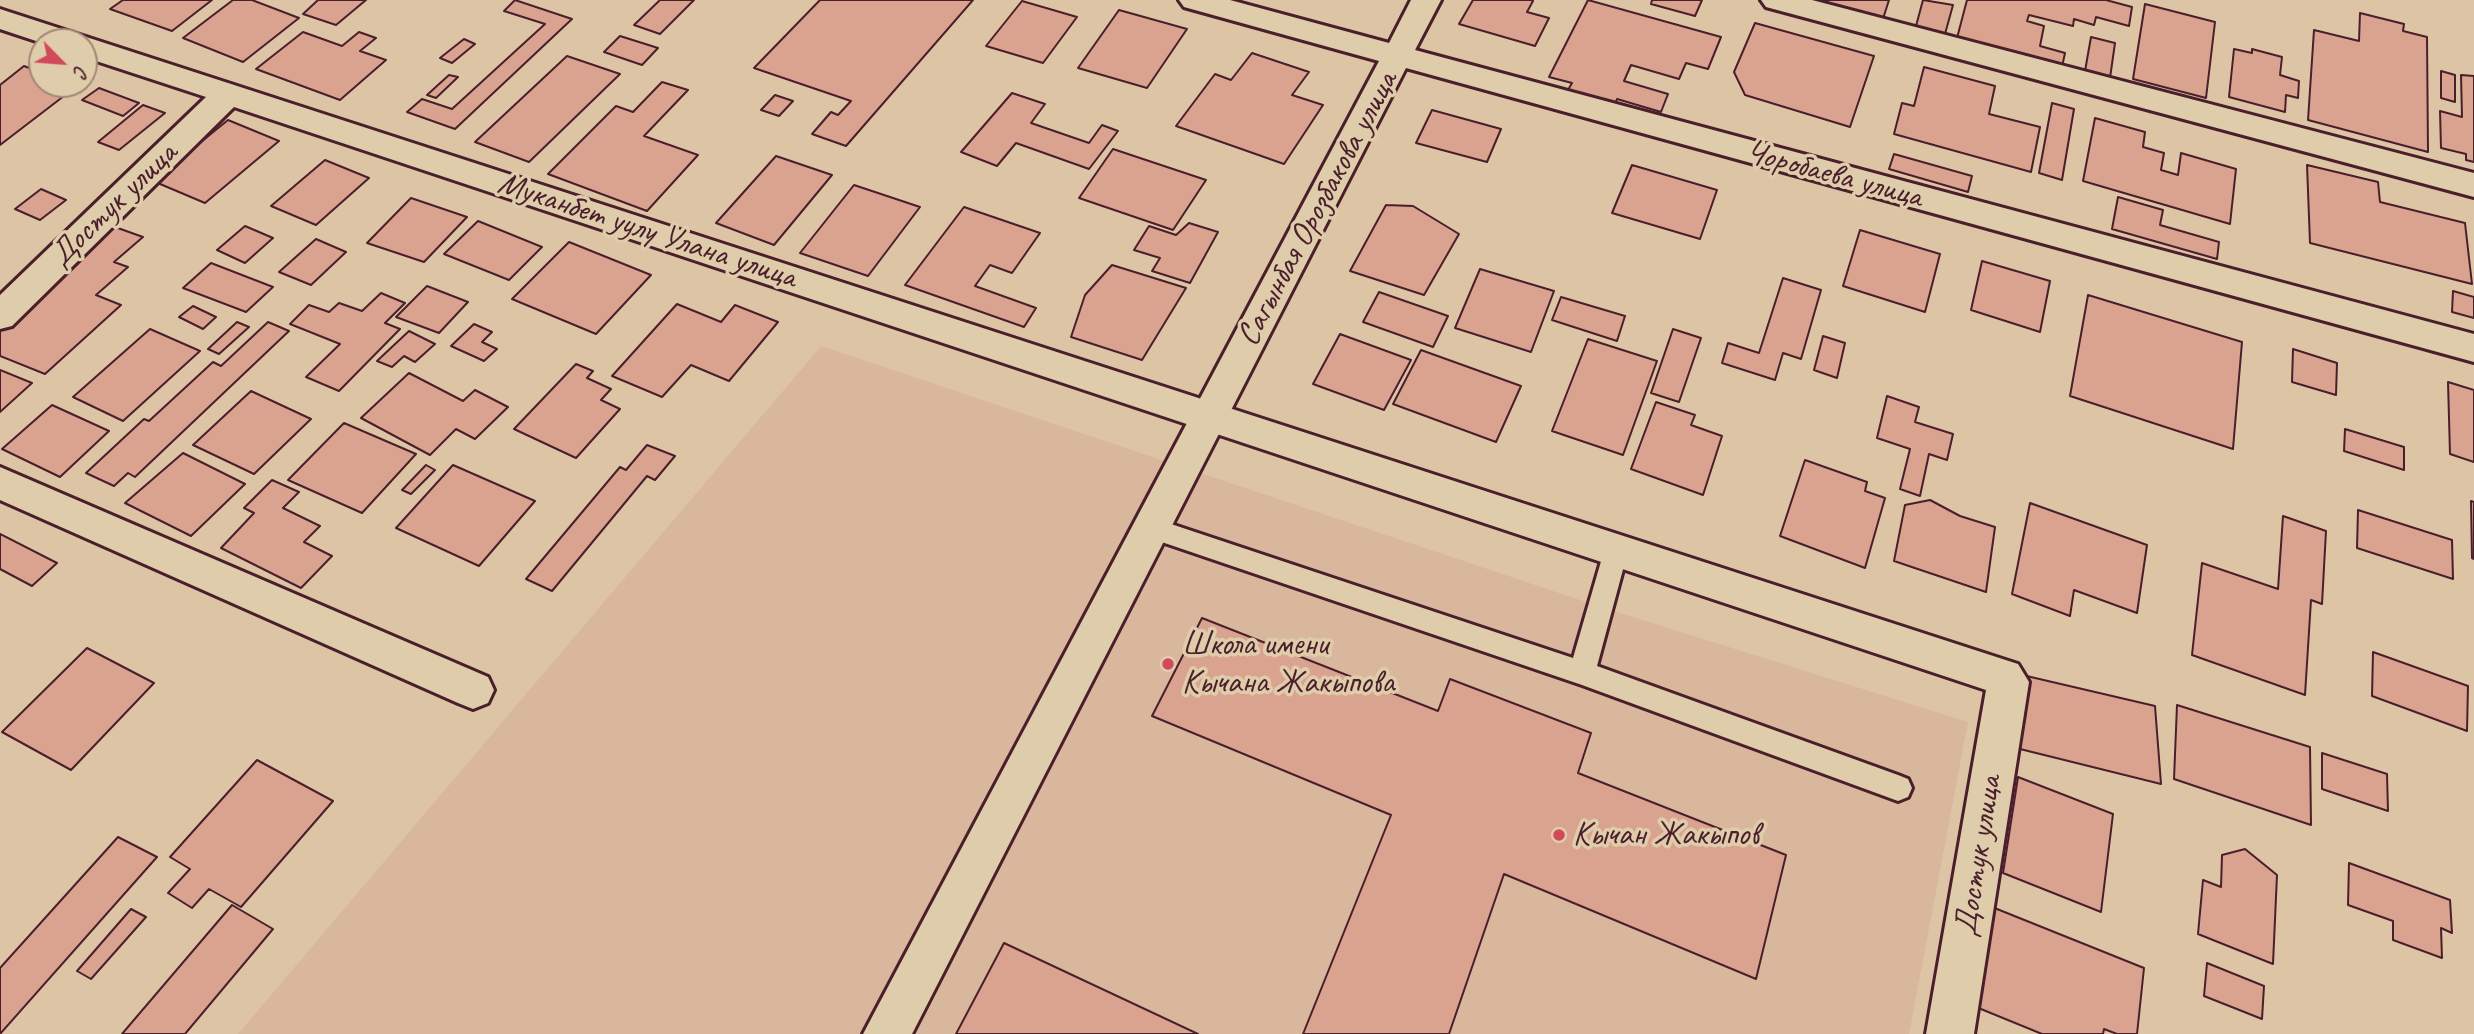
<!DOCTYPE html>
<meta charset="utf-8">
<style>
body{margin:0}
#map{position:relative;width:2474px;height:1034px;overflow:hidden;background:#ddc4a5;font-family:Caveat,sans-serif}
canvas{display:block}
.north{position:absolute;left:28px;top:28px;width:70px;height:70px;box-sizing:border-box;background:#deccaa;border:2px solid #a38777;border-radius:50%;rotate:115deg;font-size:19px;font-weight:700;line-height:28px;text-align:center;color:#4a1f2b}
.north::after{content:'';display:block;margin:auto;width:24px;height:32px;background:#d1495b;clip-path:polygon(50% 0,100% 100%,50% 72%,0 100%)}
</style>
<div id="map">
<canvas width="2474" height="1034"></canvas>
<div class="north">С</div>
</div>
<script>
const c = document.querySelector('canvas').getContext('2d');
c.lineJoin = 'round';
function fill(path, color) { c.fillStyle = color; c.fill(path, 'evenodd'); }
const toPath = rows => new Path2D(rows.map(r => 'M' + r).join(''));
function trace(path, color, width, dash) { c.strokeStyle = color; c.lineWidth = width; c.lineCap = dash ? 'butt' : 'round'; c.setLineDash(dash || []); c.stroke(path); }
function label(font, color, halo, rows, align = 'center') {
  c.font = font + ' Caveat,sans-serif'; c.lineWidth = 7; c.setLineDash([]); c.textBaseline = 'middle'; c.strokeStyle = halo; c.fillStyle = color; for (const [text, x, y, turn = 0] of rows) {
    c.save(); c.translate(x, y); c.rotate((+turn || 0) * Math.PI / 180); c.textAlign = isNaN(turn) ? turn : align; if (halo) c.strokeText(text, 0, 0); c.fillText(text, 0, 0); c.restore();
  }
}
fill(toPath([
 [821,346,1601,607,1968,722,1909,1034,238,1034]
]), '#d9b79d');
const building = toPath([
 [123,0,212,0,172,31,110,9,123,0],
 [233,0,252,0,299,18,243,62,183,38,233,0],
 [318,0,366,0,336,25,303,14,318,0],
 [515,0,572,19,455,129,407,112,422,99,452,109,545,24,504,11,515,0],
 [660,0,694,0,660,34,634,25,660,0],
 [820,0,973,0,846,146,812,134,831,112,838,115,851,101,754,68,820,0],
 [1473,0,1531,0,1533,1,1527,12,1549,18,1535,46,1459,24,1473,0],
 [1588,0,1721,37,1708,69,1686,63,1679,79,1631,65,1624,81,1668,94,1661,112,1617,99,1615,104,1568,90,1572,83,1549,77,1588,0],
 [1652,0,1702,0,1695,16,1651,4,1652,0],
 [1819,0,1889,0,1882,22,1817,5,1819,0],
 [1923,0,1953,5,1945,34,1916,26,1923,0],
 [1967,0,2106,0,2132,7,2129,26,2096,17,2094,25,2074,19,2073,26,2029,15,2027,21,2044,26,2040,46,2065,53,2062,67,1957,38,1967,0],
 [1022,1,1077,17,1043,63,986,46,1022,1],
 [2145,4,2215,22,2206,98,2133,79,2145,4],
 [1119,10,1187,29,1147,88,1078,68,1119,10],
 [2360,13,2404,24,2403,31,2427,37,2428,152,2308,120,2314,30,2359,41,2360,13],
 [1755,23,1874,56,1850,127,1745,95,1734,72,1755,23],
 [303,32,342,46,359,32,376,38,360,51,386,60,340,100,256,69,303,32],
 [620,36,658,48,642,65,604,52,620,36],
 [2091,37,2115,43,2110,78,2085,71,2091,37],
 [464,39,475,44,452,63,440,58,464,39],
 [2234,49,2252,53,2252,49,2282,57,2280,75,2299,81,2298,98,2286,95,2285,112,2229,97,2234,49],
 [1252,53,1309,72,1292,95,1323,105,1284,164,1176,126,1215,74,1231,80,1252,53],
 [567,56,620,74,529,162,475,142,567,56],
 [24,66,42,73,42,84,77,86,0,145,0,85,24,66],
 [1924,67,1995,86,1989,114,2040,127,2031,172,1894,134,1902,103,1914,106,1924,67],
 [2441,71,2455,75,2455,102,2441,98,2441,71],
 [449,75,458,77,436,98,427,95,449,75],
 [2461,75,2474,76,2474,162,2466,160,2466,154,2441,148,2440,111,2462,117,2461,75],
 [662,82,688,90,644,136,698,155,647,211,548,174,616,106,633,112,662,82],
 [99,88,139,103,123,116,82,100,99,88],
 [1012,93,1045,104,1031,123,1089,143,1102,125,1118,131,1089,169,1016,143,997,166,961,152,1012,93],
 [775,95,793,101,779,116,761,110,775,95],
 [2052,103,2074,109,2062,180,2039,173,2052,103],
 [143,105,165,113,119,150,98,142,143,105],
 [1432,110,1501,129,1487,162,1416,143,1432,110],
 [2095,118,2145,132,2143,147,2164,153,2161,170,2178,175,2181,153,2236,169,2230,224,2083,181,2095,118],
 [228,120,279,141,205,203,153,181,228,120],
 [1113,149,1206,180,1173,230,1079,198,1113,149],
 [1894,154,1972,176,1968,192,1889,169,1894,154],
 [776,156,832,175,774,245,716,223,776,156],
 [325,160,369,178,316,225,271,206,325,160],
 [1632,165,1717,190,1700,239,1612,213,1632,165],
 [2307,165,2378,182,2380,202,2465,223,2472,284,2310,243,2307,165],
 [854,185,920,207,868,276,800,253,854,185],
 [41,189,66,200,40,220,15,209,41,189],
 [2118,197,2163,210,2160,225,2219,242,2217,259,2112,229,2118,197],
 [411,198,467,217,424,262,367,243,411,198],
 [1386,205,1413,206,1459,234,1424,295,1350,271,1386,205],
 [964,207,1040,233,1012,273,990,265,975,286,1036,308,1024,327,905,285,964,207],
 [478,221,542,247,509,280,444,254,478,221],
 [1189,223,1218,232,1190,283,1152,271,1160,258,1134,250,1149,226,1176,235,1189,223],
 [245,226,273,238,245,263,217,250,245,226],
 [115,227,143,237,114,262,128,267,96,295,121,305,45,374,0,356,0,328,115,227],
 [1860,230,1940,254,1925,312,1843,286,1860,230],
 [316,239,346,252,311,285,279,272,316,239],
 [569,242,651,275,596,334,512,299,569,242],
 [1982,261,2050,281,2040,332,1971,310,1982,261],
 [211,263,273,287,246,312,183,288,211,263],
 [1112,265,1186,288,1142,360,1071,337,1085,295,1112,265],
 [1480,269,1554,291,1531,352,1455,328,1480,269],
 [1783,278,1821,290,1801,359,1783,353,1775,380,1722,363,1728,343,1759,353,1783,278],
 [427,286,468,302,439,333,396,317,427,286],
 [2453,291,2474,297,2474,318,2452,312,2453,291],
 [1379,292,1448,316,1433,347,1363,322,1379,292],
 [381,293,405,303,385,323,400,329,339,391,306,377,340,344,290,324,309,305,329,312,339,303,362,311,381,293],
 [2088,295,2242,342,2233,449,2070,396,2088,295],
 [1561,297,1625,316,1617,341,1552,320,1561,297],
 [677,304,721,322,735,305,778,322,729,381,691,365,662,397,612,376,677,304],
 [193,306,216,317,203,329,179,317,193,306],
 [237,322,249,327,219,354,208,349,237,322],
 [268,322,289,331,135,477,128,473,114,486,86,473,144,419,149,421,213,362,221,366,268,322],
 [474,324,492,332,482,342,497,349,484,361,451,346,474,324],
 [150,329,200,351,123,421,73,397,150,329],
 [1673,329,1701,338,1679,402,1651,393,1673,329],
 [409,331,435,344,415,362,404,356,392,367,377,361,409,331],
 [1340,334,1411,360,1384,410,1313,384,1340,334],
 [1823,336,1845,343,1837,378,1814,370,1823,336],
 [1588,339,1657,361,1623,455,1552,431,1588,339],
 [2293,349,2337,363,2336,395,2292,382,2293,349],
 [1421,350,1521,386,1496,442,1393,404,1421,350],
 [576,364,593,371,587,378,611,389,601,400,620,409,576,458,514,429,576,364],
 [0,370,32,383,0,412,0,370],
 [409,373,463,401,475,390,508,407,475,439,456,429,430,455,361,418,409,373],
 [2448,382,2474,390,2474,462,2450,454,2448,382],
 [251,391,311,419,254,474,193,445,251,391],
 [1887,396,1919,407,1915,422,1953,434,1947,460,1929,454,1920,496,1900,489,1910,449,1877,438,1887,396],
 [1656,402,1695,415,1691,425,1722,436,1703,495,1631,469,1656,402],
 [52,405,109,431,60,477,2,449,52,405],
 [344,423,416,454,362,513,288,480,344,423],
 [2345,429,2404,447,2404,470,2344,451,2345,429],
 [647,445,675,456,655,480,647,476,552,591,526,579,620,467,626,470,647,445],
 [183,453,245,484,191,536,125,503,183,453],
 [1805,460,1867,482,1865,491,1885,498,1865,568,1780,536,1805,460],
 [426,465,435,470,411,494,402,490,426,465],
 [453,465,535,501,479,566,396,528,453,465],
 [272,480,299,492,283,508,320,526,304,542,332,556,301,588,221,548,254,513,244,508,272,480],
 [1930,500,1960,516,1995,527,1986,592,1894,561,1905,505,1930,500],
 [2471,501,2474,502,2474,559,2472,558,2471,501],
 [2030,503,2147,545,2137,613,2074,590,2070,616,2012,594,2030,503],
 [2358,510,2452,540,2453,579,2357,548,2358,510],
 [2283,516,2326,531,2322,604,2311,600,2305,695,2192,655,2202,563,2278,589,2283,516],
 [0,534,57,563,32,586,0,569,0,534],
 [1202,618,1438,711,1450,679,1591,733,1578,773,1786,855,1756,979,1504,874,1449,1034,1303,1034,1391,815,1152,716,1202,618],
 [87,648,154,683,71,770,2,732,87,648],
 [2373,652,2468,686,2467,731,2372,696,2373,652],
 [2018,674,2155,706,2161,784,2020,749,2018,674],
 [2177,705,2310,747,2311,825,2174,779,2177,705],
 [2322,753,2387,774,2388,811,2322,789,2322,753],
 [257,760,333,801,241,907,209,889,192,908,168,893,190,869,170,857,257,760],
 [2018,777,2113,814,2101,912,2003,873,2018,777],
 [118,837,157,857,0,1034,0,968,118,837],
 [2245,849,2277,875,2273,964,2198,934,2203,880,2221,887,2222,855,2245,849],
 [2349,863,2450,900,2452,933,2441,928,2442,958,2393,940,2393,921,2348,905,2349,863],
 [232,905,273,929,185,1034,122,1034,232,905],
 [1992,907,2144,968,2137,1034,2117,1034,2104,1029,2103,1034,2042,1034,1976,1007,1992,907],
 [131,909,146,917,91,979,77,971,131,909],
 [1004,943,1198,1034,956,1034,1004,943],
 [2207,963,2264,986,2262,1019,2204,996,2207,963]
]);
fill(building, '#d9a390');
trace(building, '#4a1f2b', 2);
const service = toPath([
 [1153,518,1573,658,1604,551,1607,543,1616,540,1625,543,1628,551,1597,666,1898,775,1908,779,1912,788,1908,797,1898,801,1582,685,1144,536,1141,529,1144,522,1153,518]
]);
const minor = toPath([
 [1761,0,1812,0,2474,173,2474,197,1766,7,1761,0],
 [0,9,2018,664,2029,682,1974,1034,1926,1034,1986,690,234,107,12,326,0,329,0,295,206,97,84,57,84,42,42,43,0,29,0,9],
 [0,467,488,677,494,690,488,703,473,709,458,703,0,500,0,467]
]);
const tertiary = toPath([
 [1179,0,1230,0,1389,43,1411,0,1441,0,1415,50,2474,334,2474,362,1406,68,912,1034,863,1034,1379,61,1184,7,1179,0]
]);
trace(service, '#4a1f2b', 6);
trace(minor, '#4a1f2b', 6);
trace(tertiary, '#4a1f2b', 6);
fill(service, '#deccaa');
fill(minor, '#deccaa');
fill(tertiary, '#deccaa');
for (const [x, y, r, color] of [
 [1168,664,7,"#d1495b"],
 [1559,835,7,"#d1495b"]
]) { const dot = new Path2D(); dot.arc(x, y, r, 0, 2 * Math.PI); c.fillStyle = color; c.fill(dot); trace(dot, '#deccaa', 2.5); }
label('33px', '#4a1f2b', '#deccaa', [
 ["Чоробаева улица",1834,175,15],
 ["Достук улица",114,205,-44],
 ["Сагынбая Орозбакова улица",1318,209,-62],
 ["Муканбет уулу Улана улица",647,231,18],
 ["Достук улица",1979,856,-81]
]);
label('33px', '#4a1f2b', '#deccaa', [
 ["Школа имени",1182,645],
 ["Кычана Жакыпова",1182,683],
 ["Кычан Жакыпов",1573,835]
], 'left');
</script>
